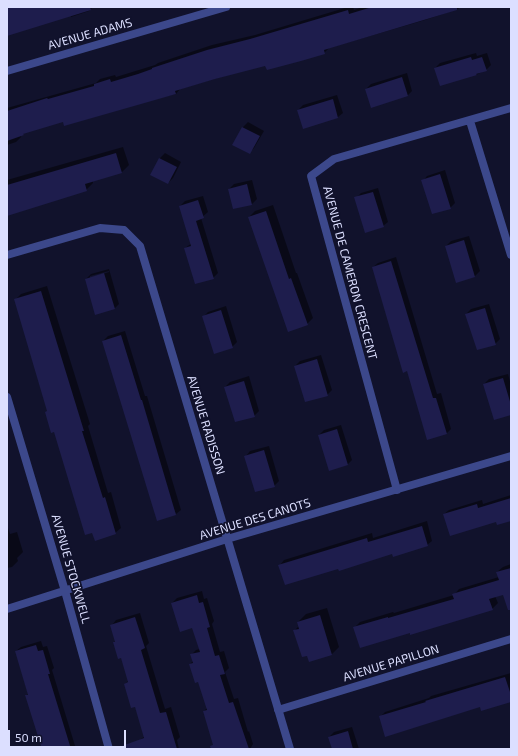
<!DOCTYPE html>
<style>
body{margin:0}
#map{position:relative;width:518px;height:756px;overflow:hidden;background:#11122c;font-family:"Exo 2",sans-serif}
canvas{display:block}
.frame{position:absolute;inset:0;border:8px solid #dcdfff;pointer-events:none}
.scale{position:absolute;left:8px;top:730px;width:118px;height:18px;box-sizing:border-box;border:2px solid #dcdfff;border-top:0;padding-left:5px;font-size:12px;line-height:14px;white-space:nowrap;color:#dcdfff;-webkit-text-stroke:3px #11122c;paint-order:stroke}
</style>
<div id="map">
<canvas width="518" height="756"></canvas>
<div class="frame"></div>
<div class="scale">50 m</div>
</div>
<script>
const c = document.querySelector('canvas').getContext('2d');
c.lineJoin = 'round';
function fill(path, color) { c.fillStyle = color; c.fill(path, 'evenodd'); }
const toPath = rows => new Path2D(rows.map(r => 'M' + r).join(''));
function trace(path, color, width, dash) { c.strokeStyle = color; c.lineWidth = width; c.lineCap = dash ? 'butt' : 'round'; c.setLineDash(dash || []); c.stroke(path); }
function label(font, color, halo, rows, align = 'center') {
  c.font = font + ' "Exo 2",sans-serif'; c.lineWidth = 3.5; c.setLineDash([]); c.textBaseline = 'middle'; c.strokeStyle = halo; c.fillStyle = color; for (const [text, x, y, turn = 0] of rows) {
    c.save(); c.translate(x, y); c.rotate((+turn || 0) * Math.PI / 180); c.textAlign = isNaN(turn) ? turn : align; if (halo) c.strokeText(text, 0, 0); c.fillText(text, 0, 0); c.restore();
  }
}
fill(toPath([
 [7,7,96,7,92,8,89,11,71,17,70,15,7,35],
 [348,7,353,7,354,10,363,7,460,7,458,9,425,20,329,48,324,53,266,64,180,89,176,94,64,121,26,132,21,135,21,137,16,142,7,145,7,108,96,83,100,79,115,75,116,77,155,65,158,63,212,45,255,35],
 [476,53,477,56,487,53,491,65,486,70,476,75,435,68,440,63],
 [407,73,412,91,407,96,366,89,371,84],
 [337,95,343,113,338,117,303,128,298,110,303,105],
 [248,122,264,131,254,148,249,153,233,144,243,127],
 [123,147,129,165,122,172,93,181,93,183,86,190,7,215,7,180],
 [165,153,181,162,173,178,168,183,151,175,160,158],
 [445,170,455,203,450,208,423,181,427,176],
 [252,180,257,199,252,204,229,189,234,184],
 [378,188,388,222,383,226,356,198,361,193],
 [203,196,208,212,201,218,218,273,213,278,185,248,192,243,180,206,185,201],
 [273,205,296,273,297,273,313,318,307,324,249,217,255,211],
 [469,236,480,271,475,276,457,282,446,246,451,241],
 [396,257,437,394,441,393,451,429,446,434,408,370,373,267,378,263],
 [109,269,119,304,114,309,86,279,91,274],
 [109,271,109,272,90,278,90,276],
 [47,286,90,424,88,426,108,493,111,492,121,528,115,533,48,411,15,300,21,294],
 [489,304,500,339,495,344,466,314,471,309],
 [226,306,237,342,232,347,203,317,208,312],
 [125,331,145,396,147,396,181,510,176,514,103,341,108,336],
 [321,355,332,390,327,395,295,366,300,361],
 [508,374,511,385,511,414,484,384,489,379],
 [249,376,259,411,254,416,225,387,230,382],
 [341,425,352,460,347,465,319,435,324,430],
 [269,446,279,481,274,486,246,456,250,451],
 [511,495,511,520,497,521,444,514,449,510,482,500,483,504],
 [427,521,432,541,427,545,393,553,280,565,284,560,372,533,373,538],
 [7,525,10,534,17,532,23,552,17,558,18,561,12,567,7,568],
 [511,564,511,591,495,596,498,603,492,609,410,632,355,627,360,622,393,612,394,613,454,595,459,589,499,577,497,572,503,567],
 [202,591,204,599,207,598,214,621,212,624,220,652,224,651,229,668,225,672,234,699,238,698,248,732,249,731,253,744,250,749,216,749,204,711,207,708,199,681,190,664,193,661,191,655,196,650,200,649,193,627,172,603,177,598],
 [327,608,339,647,332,654,310,661,295,630,299,626,298,622,306,614],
 [140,613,149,643,146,646,165,709,171,707,180,737,177,740,179,749,143,749,140,740,145,736,135,706,125,684,129,680,122,657,114,642,116,641,112,625,116,620],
 [41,641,43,647,47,646,54,668,52,670,76,749,43,749,27,695,28,694,16,651,21,647],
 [511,673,511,701,480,706,380,717,385,712,429,698,431,696],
 [352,727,359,749,333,749,329,737,334,732]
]), '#0007');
fill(toPath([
 [7,7,90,7,91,10,7,36],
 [372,7,457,7,457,10,324,50,325,54,301,61,267,70,265,66,215,79,175,91,176,94,64,126,63,122,23,134,24,135,7,141,7,111,47,98,48,99,94,86,94,84,110,79,111,82,138,74,152,69,152,68,207,50,250,39,348,10,349,14],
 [471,57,472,60,482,57,487,71,476,74,477,75,440,86,434,68],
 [402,77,408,96,371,108,365,89],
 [333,99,338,118,303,129,297,110],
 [242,127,260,136,250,154,232,145],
 [116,153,122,173,85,184,87,191,7,216,7,185],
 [159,158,177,167,168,184,150,175],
 [440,174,451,209,432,214,421,180],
 [247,184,252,205,233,209,228,189],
 [373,192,384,227,365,233,354,197],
 [198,200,204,218,196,221,214,279,195,284,184,248,191,246,179,206],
 [266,211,289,279,291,278,308,325,288,332,248,217],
 [464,240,475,277,456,283,445,246],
 [391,261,433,398,436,398,447,434,427,440,407,371,403,373,372,267],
 [104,273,115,309,95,315,85,279],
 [41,291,84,431,82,431,103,498,105,497,116,534,95,541,92,533,85,535,54,432,51,433,45,412,47,411,14,299],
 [485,308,496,345,477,350,465,314],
 [221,310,233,348,214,354,202,316],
 [121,335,141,400,142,400,176,515,157,521,102,341],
 [317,359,328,396,305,402,294,366],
 [503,378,511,405,511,415,494,420,483,384],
 [244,381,255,417,235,422,224,387],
 [337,429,348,465,329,471,318,435],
 [264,450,275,487,255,492,244,456],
 [511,498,511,521,497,525,496,522,450,536,443,514,477,504,478,508],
 [422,526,428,546,393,557,392,554,339,571,338,569,285,585,278,565,367,538,368,542],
 [511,568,511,610,508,610,503,595,489,599,493,610,410,635,410,633,360,648,353,627,388,617,388,618,454,599,452,594,499,580,496,572],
 [197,595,199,603,203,602,210,627,207,628,215,656,219,655,225,674,220,675,229,703,233,702,249,749,211,749,210,746,213,745,203,711,207,710,198,682,195,683,189,664,193,663,190,654,200,652,192,628,180,632,171,603],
 [320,615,332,655,309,662,307,656,302,657,293,630,299,629,297,622],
 [135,617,145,648,141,650,160,713,166,712,177,749,119,749,119,747,144,738,135,707,131,708,124,684,128,682,121,658,118,659,113,642,115,642,110,625],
 [36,645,38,651,43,650,50,674,48,674,71,749,42,749,25,695,28,695,15,651],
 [505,677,511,695,511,702,481,711,480,707,385,737,379,716,426,702,425,701],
 [348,731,353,749,332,749,328,737]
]), '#1e1d4d');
trace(toPath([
 [7,71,226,7],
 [470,121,511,255],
 [7,255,100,228,124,230,140,246,290,749],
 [7,397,65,591,109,749],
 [397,490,311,176,334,159,511,108],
 [7,609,227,539,511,456],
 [278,710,511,639]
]), '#3c488b', 8);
label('12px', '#dcdfff', '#11122c', [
 ["AVENUE ADAMS",90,34,-16],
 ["AVENUE DE CAMERON CRESCENT",350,273,75],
 ["AVENUE RADISSON",206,425,73],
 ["AVENUE DES CANOTS",255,519,-17],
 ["AVENUE STOCKWELL",71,569,74],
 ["AVENUE PAPILLON",391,663,-17]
]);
</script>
